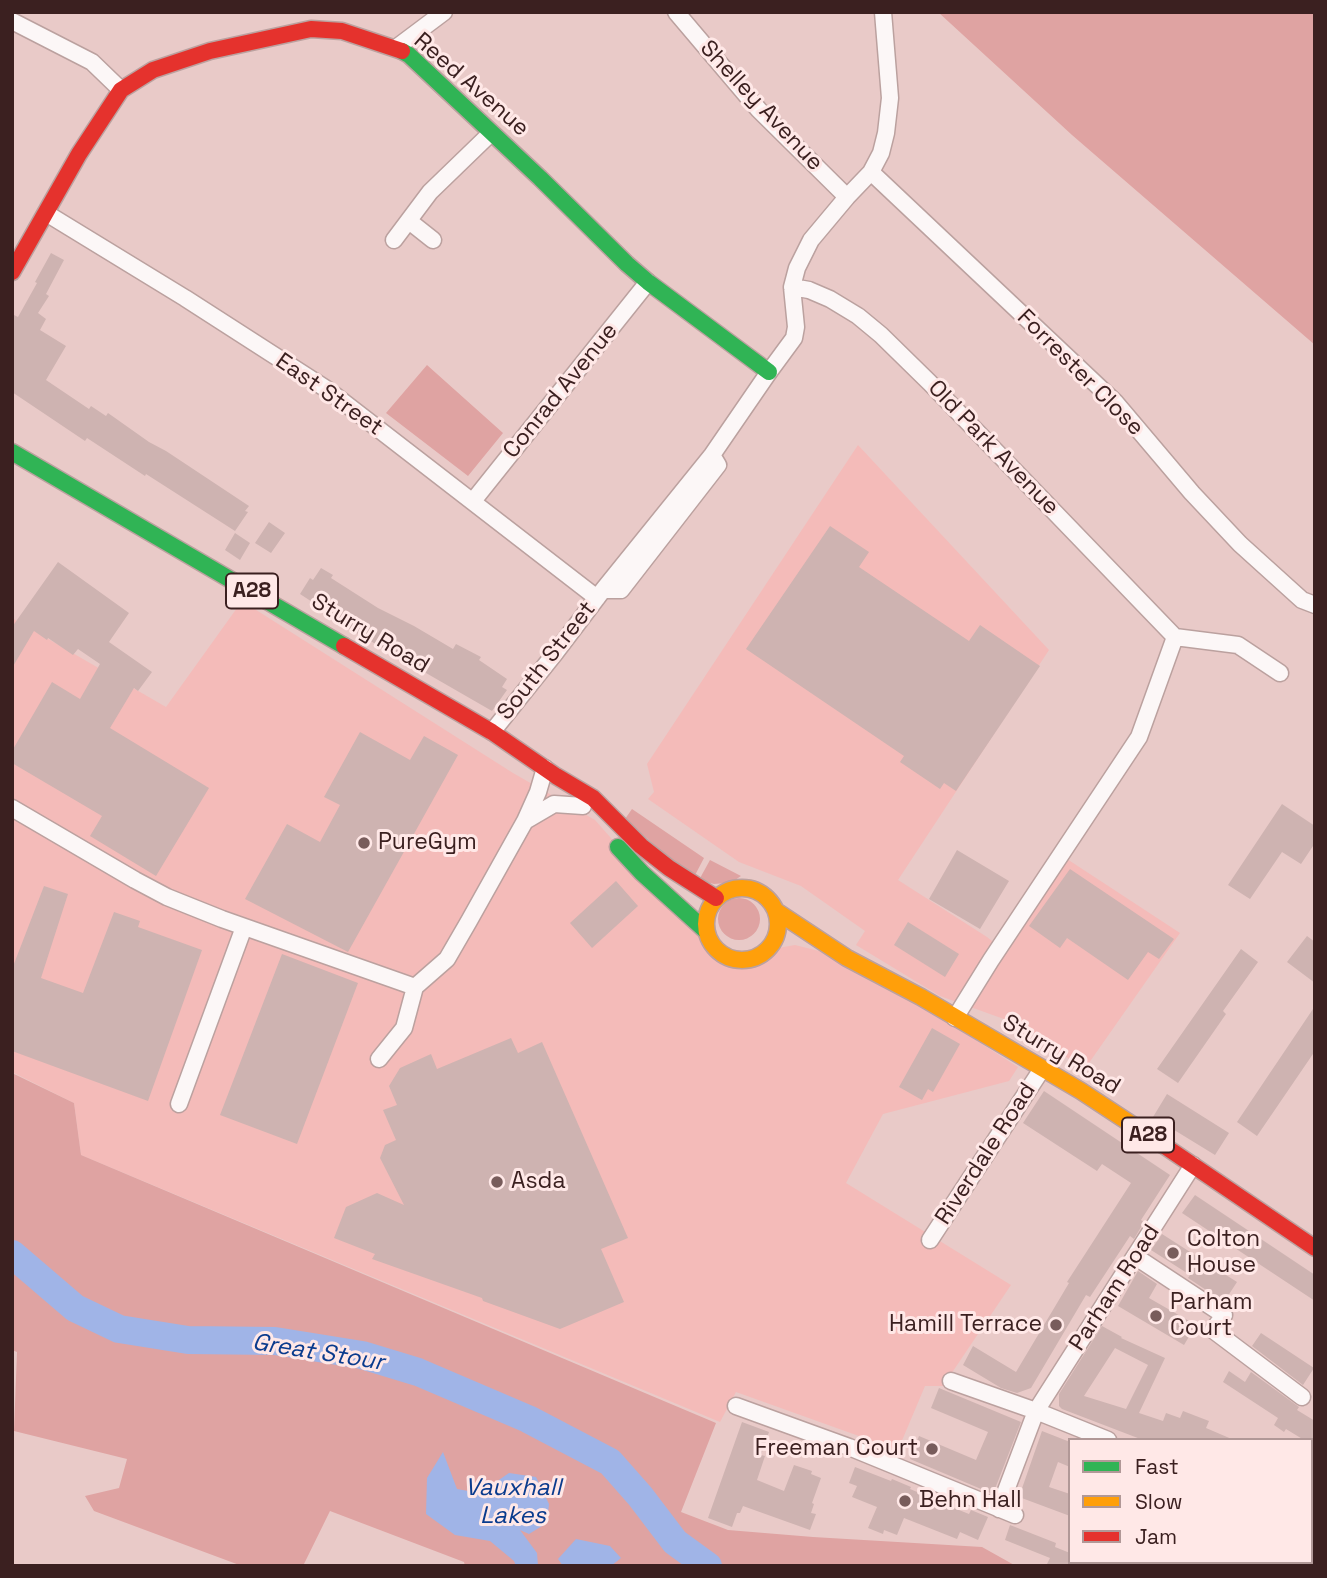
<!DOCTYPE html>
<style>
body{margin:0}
#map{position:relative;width:1327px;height:1578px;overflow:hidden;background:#e9cac8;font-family:"Space Grotesk",sans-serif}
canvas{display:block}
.frame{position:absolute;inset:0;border:14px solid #3b2020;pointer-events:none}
.legend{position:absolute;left:1068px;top:1438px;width:245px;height:126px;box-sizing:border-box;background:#ffe8e7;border:2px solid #b19897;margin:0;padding:9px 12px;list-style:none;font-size:21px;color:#3b2020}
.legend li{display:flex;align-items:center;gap:14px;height:35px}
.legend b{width:35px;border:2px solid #b19897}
</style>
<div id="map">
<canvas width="1327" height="1578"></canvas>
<div class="frame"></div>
<ul class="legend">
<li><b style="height:9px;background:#30b455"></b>Fast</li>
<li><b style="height:9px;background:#ff9f0a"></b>Slow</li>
<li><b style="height:9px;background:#e5322d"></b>Jam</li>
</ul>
</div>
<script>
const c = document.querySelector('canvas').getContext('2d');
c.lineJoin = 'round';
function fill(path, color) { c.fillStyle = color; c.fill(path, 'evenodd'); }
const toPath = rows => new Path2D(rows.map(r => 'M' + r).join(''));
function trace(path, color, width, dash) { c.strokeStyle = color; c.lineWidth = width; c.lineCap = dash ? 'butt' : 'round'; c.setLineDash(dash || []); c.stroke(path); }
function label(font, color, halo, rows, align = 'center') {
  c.font = font + ' "Space Grotesk",sans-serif'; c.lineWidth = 6; c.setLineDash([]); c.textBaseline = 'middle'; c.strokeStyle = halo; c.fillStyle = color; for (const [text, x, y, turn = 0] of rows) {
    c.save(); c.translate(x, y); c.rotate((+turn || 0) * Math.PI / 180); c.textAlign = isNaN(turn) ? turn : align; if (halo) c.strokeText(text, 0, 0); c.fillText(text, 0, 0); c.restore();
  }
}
fill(toPath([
 [858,445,1049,650,898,880,987,937,1007,953,1067,859,1180,933,1084,1070,1026,1027,940,996,856,945,865,931,801,886,739,862,648,799,654,792,647,764],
 [242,601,513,773,595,820,642,873,707,935,714,948,723,956,735,960,743,960,756,957,767,950,795,945,847,958,1018,1067,1009,1081,883,1114,846,1183,1011,1285,943,1386,925,1386,898,1450,736,1392,720,1422,81,1155,74,1103,12,1072,12,618,166,707]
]), '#f4bbb9');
fill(toPath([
 [938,12,1315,12,1315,345,1072,135],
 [427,365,503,433,468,476,386,413],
 [632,809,704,858,693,879,625,819],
 [710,860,741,876,735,880,726,883,714,884,699,880],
 '718 919a21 21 0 1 1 42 0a21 21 0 1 1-42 0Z',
 [12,1073,74,1103,81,1155,716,1423,681,1512,728,1530,813,1537,982,1547,1016,1566,465,1566,464,1562,330,1511,303,1566,242,1566,94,1511,85,1496,119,1488,127,1459,14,1431,17,1352,12,1350]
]), '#dfa3a2');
fill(toPath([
 [443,1452,457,1489,480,1493,509,1473,536,1477,549,1504,547,1523,529,1534,520,1530,537,1553,538,1566,516,1566,514,1561,490,1541,455,1535,426,1514,427,1478],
 [576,1539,610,1546,621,1558,611,1566,563,1566,558,1559]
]), '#a0b4e7');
trace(toPath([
 [12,1254,75,1308,119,1329,188,1340,275,1341,362,1355,418,1372,528,1419,610,1462,640,1496,675,1542,708,1566]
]), '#a0b4e7', 28);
fill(toPath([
 [51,253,64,260,46,294,49,296,38,313,46,319,40,330,66,346,46,380,89,409,91,406,106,416,108,413,149,442,166,451,249,506,245,511,248,512,235,531,146,474,145,476,87,438,85,441,12,392,12,314,18,317,37,283,35,282],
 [269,522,285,533,271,553,255,543],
 [830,526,869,552,859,567,969,641,980,625,1040,666,956,791,944,783,940,789,900,762,904,756,746,649],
 [235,533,250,543,240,560,225,550],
 [58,562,129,613,109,642,152,672,138,691,134,688,110,728,209,788,156,876,90,836,102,816,12,763,12,751,52,682,80,699,100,664,78,649,73,655,48,638,47,640,34,631,12,668,12,627],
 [321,568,333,575,331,578,378,608,414,626,453,649,456,644,481,657,479,660,507,679,502,687,507,690,492,711,327,616,329,613,300,594,310,578,313,580],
 [360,732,410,760,424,736,458,755,348,952,245,899,287,824,320,842,340,805,324,797],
 [1282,804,1315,826,1315,843,1301,864,1282,852,1250,899,1228,885],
 [957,850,1009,881,980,929,929,899],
 [1070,869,1174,939,1159,959,1148,952,1128,980,1067,938,1060,948,1029,926],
 [616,881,638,906,592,948,570,923],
 [44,886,68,894,41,978,83,993,114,912,140,921,138,927,202,950,148,1101,12,1051,12,969],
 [908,922,959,954,945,977,894,945],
 [1307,936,1315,942,1315,983,1287,962],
 [1241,949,1258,962,1223,1011,1226,1014,1178,1083,1157,1069],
 [282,954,358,983,297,1144,220,1115],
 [1315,1006,1315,1051,1257,1136,1237,1122],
 [932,1028,960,1044,933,1092,928,1089,922,1100,899,1087],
 [511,1038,518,1053,542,1042,628,1238,601,1249,624,1302,560,1329,483,1301,482,1298,372,1259,375,1254,334,1238,346,1207,377,1193,404,1205,380,1158,385,1145,396,1140,383,1110,397,1105,389,1086,400,1068,431,1054,437,1069],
 [1044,1091,1170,1175,1141,1220,1144,1222,1134,1239,1130,1236,1090,1297,1086,1295,1031,1388,1017,1393,1001,1388,963,1365,973,1346,1016,1372,1069,1283,1067,1282,1131,1183,1102,1164,1097,1171,1023,1123],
 [1167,1094,1229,1133,1215,1155,1153,1117],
 [1195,1195,1315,1275,1315,1301,1182,1213],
 [1162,1234,1237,1282,1224,1302,1188,1278,1190,1275,1151,1250],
 [1138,1271,1157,1284,1149,1298,1196,1325,1184,1345,1118,1306],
 [1102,1326,1122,1337,1121,1338,1165,1358,1139,1413,1163,1421,1166,1413,1180,1418,1183,1411,1209,1421,1206,1428,1234,1440,1143,1440,1062,1409,1059,1406,1059,1394],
 [1115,1348,1148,1365,1126,1409,1084,1396],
 [1261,1333,1314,1368,1303,1385,1252,1346],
 [1229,1371,1245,1382,1251,1372,1299,1407,1297,1410,1315,1421,1315,1447,1311,1445,1311,1440,1304,1440,1286,1429,1284,1432,1274,1425,1278,1418,1223,1382],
 [939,1388,1021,1422,993,1494,910,1459,919,1436,976,1460,988,1432,931,1408],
 [742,1422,769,1432,761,1455,765,1456,757,1480,784,1491,794,1465,812,1471,811,1474,821,1478,812,1503,814,1504,811,1513,816,1514,810,1530,743,1506,740,1513,737,1513,732,1527,708,1518],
 [1042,1431,1070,1442,1070,1467,1058,1462,1049,1487,1070,1494,1070,1516,1019,1497],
 [855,1467,891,1481,892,1479,911,1487,910,1489,934,1499,935,1494,946,1499,944,1504,969,1514,971,1510,988,1517,978,1540,960,1532,957,1539,904,1518,897,1535,884,1530,883,1534,868,1528,877,1507,852,1497,857,1486,849,1483],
 [1010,1525,1056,1543,1055,1547,1070,1553,1070,1566,1046,1566,1050,1558,1005,1540]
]), '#ceb3b1');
const street = toPath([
 [676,12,759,110,847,197],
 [12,21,92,62,121,90],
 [396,48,444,12],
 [871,172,1115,402,1192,493,1240,544,1302,600,1315,605],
 [46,213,185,298,328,390,597,598],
 [409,221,433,240],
 [394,240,430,192,491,133],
 [792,287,809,290,830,299,858,316,881,335,930,383,1175,637,1139,737,991,960,955,1018],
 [473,501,648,282],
 [603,590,621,590,718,465,712,455],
 [1175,637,1238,645,1280,673],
 [492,732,556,652,603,590,712,455,769,372,794,338,796,327,792,287,797,268,811,240,847,197,871,172,881,153,886,133,890,98,883,12],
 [12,808,135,880,167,897,222,919,415,987],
 [525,821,554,804,583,806],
 [379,1059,404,1028,415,987,447,959,469,921,525,821,538,792,545,768],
 [179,1104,244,927],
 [930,1240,1042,1069],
 [1136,1257,1224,1315,1213,1330,1302,1397],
 [951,1381,1036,1411,1108,1440],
 [736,1406,849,1447,1015,1515],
 [999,1509,1036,1411,1193,1165],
 [1176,1562,1187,1566]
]);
const fast = toPath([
 [402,51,409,55,540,178,627,264,648,282,769,372],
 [12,452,344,646],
 [618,847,642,873,706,931]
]);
const slow = toPath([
 '706 924a36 36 0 1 1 72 0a36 36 0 1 1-72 0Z',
 [776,911,847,958,921,997,1081,1091,1163,1145]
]);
const jam = toPath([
 [12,272,79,154,121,90,153,70,210,51,311,29,342,31,402,51],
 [344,646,492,732,556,776,593,798,641,846,669,868,716,898],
 [1163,1145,1315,1248]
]);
trace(street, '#bba19f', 19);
trace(fast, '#bba19f', 19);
trace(slow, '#bba19f', 19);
trace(jam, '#bba19f', 19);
trace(street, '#fcf7f7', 16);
trace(fast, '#30b455', 16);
trace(slow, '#ff9f0a', 16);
trace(jam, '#e5322d', 16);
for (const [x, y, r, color] of [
 [364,843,7,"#785c5b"],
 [497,1182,7,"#785c5b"],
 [1173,1253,7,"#785c5b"],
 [1156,1316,7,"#785c5b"],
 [1056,1325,7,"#785c5b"],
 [932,1449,7,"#785c5b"],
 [905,1501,7,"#785c5b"]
]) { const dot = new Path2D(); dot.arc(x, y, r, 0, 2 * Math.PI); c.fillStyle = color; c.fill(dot); trace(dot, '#ffe8e7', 2.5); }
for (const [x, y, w] of [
 [252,591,52],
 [1148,1135,52]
]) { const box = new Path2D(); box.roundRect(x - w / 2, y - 17.5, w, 35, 5); c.fillStyle = '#ffe8e7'; c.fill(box); trace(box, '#3b2020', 2); }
label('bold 21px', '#3b2020', null, [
 ["A28",252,591],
 ["A28",1148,1135]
]);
label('23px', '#3b2020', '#ffe8e7', [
 ["Reed Avenue",471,85,41],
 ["Shelley Avenue",761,106,47],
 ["Forrester Close",1080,373,45],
 ["Conrad Avenue",561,391,-51],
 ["East Street",329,395,35],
 ["Old Park Avenue",993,448,46],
 ["Sturry Road",370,634,31],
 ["South Street",547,661,-52],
 ["Sturry Road",1061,1055,31],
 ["Riverdale Road",986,1154,-57],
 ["Parham Road",1115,1288,-57]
]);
label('23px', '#3b2020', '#ffe8e7', [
 ["PureGym",378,843],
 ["Asda",511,1182],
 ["Colton",1187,1240],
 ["House",1187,1266],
 ["Parham",1170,1303],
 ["Court",1170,1329],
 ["Hamill Terrace",1042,1325,"right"],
 ["Freeman Court",918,1449,"right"],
 ["Behn Hall",919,1501]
], 'left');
label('italic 24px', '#0a3b8d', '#ffe8e7', [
 ["Great Stour",318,1353,9],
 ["Vauxhall",513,1488],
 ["Lakes",513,1516]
]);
</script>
